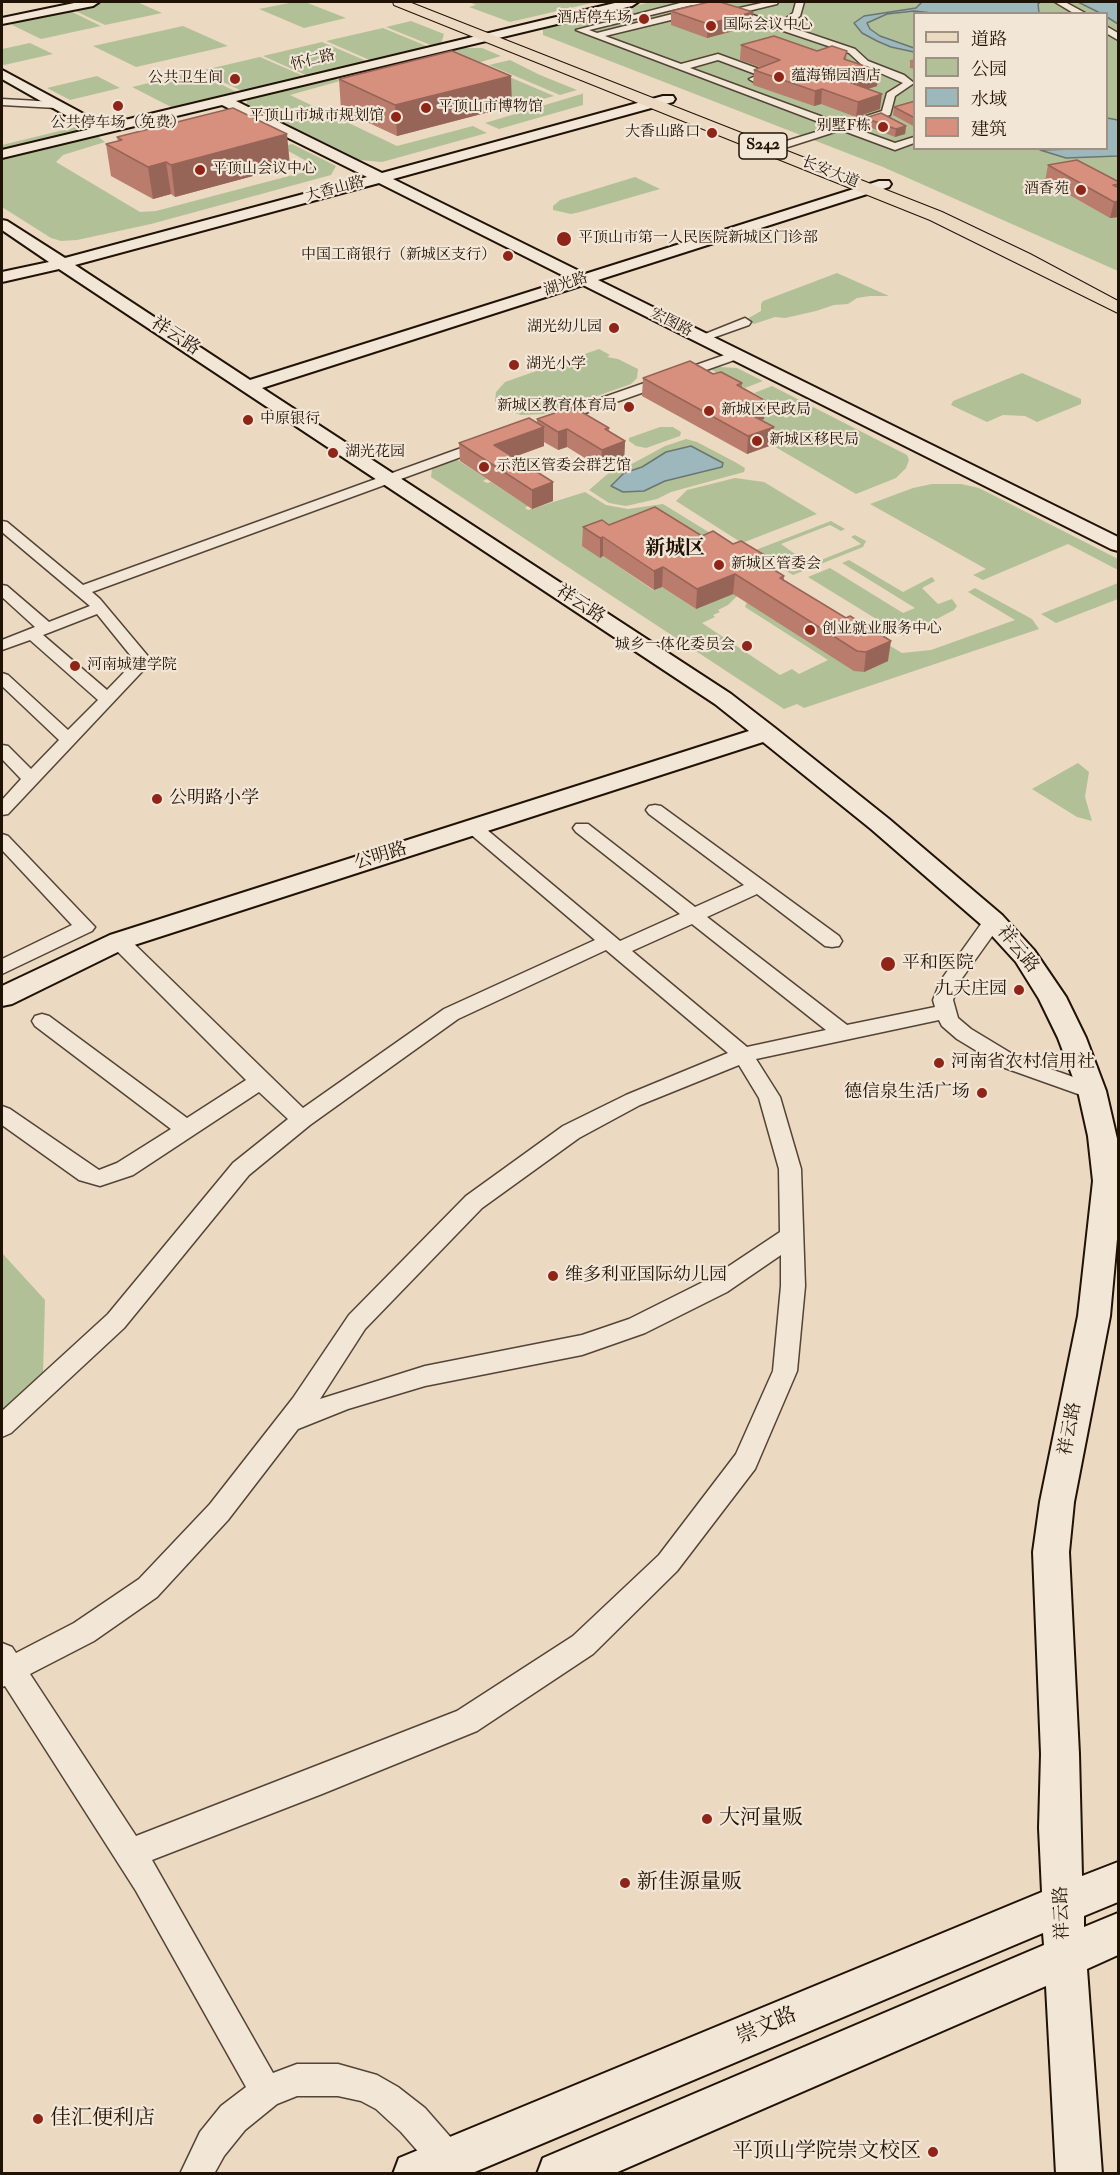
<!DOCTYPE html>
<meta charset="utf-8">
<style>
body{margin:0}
#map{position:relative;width:1120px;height:2175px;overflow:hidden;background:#ebd9c2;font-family:"IM FELL Double Pica","Noto Serif SC",serif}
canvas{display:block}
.frame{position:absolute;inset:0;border:3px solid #211206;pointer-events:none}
.legend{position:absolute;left:913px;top:12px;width:195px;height:138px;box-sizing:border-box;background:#f2e6d7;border:2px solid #9e9183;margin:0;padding:8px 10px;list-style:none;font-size:18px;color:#211206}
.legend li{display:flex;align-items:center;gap:12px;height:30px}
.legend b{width:30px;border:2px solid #9e9183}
</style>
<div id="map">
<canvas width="1120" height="2175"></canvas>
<div class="frame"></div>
<ul class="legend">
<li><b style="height:8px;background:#ebd9c2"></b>道路</li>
<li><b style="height:16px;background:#b2c097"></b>公园</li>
<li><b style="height:16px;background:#9cb8bc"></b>水域</li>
<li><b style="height:16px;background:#d8907e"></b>建筑</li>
</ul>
</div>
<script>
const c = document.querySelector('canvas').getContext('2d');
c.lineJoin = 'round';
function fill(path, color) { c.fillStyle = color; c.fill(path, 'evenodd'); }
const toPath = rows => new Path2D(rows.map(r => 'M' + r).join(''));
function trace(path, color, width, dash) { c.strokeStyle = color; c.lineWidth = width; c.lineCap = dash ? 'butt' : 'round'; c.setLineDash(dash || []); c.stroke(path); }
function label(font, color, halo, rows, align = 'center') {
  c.font = font + ' "IM FELL Double Pica","Noto Serif SC",serif'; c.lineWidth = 4.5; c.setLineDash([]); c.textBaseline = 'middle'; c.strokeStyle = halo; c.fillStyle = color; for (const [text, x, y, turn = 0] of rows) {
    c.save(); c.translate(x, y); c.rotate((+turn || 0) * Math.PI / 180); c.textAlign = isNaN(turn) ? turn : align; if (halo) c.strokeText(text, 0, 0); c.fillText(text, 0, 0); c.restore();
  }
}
fill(toPath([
 [108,2,137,2,162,13,105,25,71,9],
 [294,2,305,2,346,18,304,28,259,9],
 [469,2,596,2,510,22,469,7,476,5],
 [651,2,1078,2,1100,13,914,14,914,148,1106,148,1107,17,1118,24,1118,271,883,167,543,35,543,28],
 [68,10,101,26,41,39,8,23],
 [411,21,444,34,441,44,433,46,386,27],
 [183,26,228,46,136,67,93,46],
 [383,28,429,47,372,61,326,41],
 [322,42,369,62,310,77,263,56],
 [30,43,53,54,4,65,2,63,2,49],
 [456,48,482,48,501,56,451,71,374,73,368,70],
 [260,57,306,77,244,92,200,71],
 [510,60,540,75,577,90,560,95,489,65],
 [486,67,554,96,529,103,455,73],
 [195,72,239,93,175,109,132,87],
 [97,76,120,88,70,100,47,88],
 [334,78,340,81,290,95,397,146,473,126,487,133,382,162,360,160,246,104,248,99],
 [585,93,583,94,583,105,499,129,485,123],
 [80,126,86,130,2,150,2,145],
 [96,135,105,142,63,155,56,162,140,212,156,211,308,171,312,164,281,147,292,144,336,166,331,175,151,224,77,240,61,241,51,238,2,207,2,159],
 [635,177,660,189,580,212,571,214,553,210,553,206,560,200],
 [837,273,889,296,870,296,857,298,848,304,834,305,816,311,785,318,775,317,754,324,745,320,761,311,761,304,763,301],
 [599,349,610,355,607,357,618,359,638,369,637,378,631,384,546,414,521,415,506,410,495,402,496,392,505,382],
 [720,367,737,368,763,381,745,388,712,370,701,372],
 [1022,373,1081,399,1081,404,1037,422,1025,416,1003,415,987,422,951,405,953,401],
 [772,386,907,455,909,460,906,468,896,478,856,494,741,427,783,409,754,393],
 [660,427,673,427,681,432,680,436,646,448,636,446,629,441,629,438],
 [686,439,697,442,735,462,745,468,744,472,671,492,657,499,626,506,609,503,589,490,611,471,630,465,665,446],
 [456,459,487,479,483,481,487,483,491,482,528,506,525,508,528,510,585,492,606,505,628,509,663,504,728,544,663,532,599,558,603,556,653,590,662,587,696,609,727,578,738,595,728,605,718,610,720,612,713,615,715,617,702,623,780,675,792,669,799,674,828,660,745,607,747,602,854,670,864,672,887,661,838,615,902,653,931,650,1015,620,968,592,975,588,1032,619,1039,629,804,708,797,704,784,709,431,477,432,469],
 [735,478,764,482,817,514,742,543,676,501,687,490],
 [932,484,961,484,979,488,1118,559,1118,570,1068,544,983,580,973,575,986,569,870,504,913,488],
 [831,521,845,529,841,531,830,525,781,544,795,554,789,556,786,554,772,560,765,558,753,551],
 [855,535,866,541,863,547,793,575,778,566,801,557,811,564,861,544,851,537],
 [849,560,903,592,932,577,935,581,922,588,938,604,952,599,957,606,954,610,904,636,808,577,830,568,903,613,915,608,842,563],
 [1118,583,1118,599,1056,623,1041,614],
 [1078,763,1089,772,1085,797,1092,821,1077,817,1032,789],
 [2,1253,45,1300,43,1375,2,1413]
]), '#b2c097');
const water = toPath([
 [922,2,1041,2,1038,4,1039,13,941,14,914,11,887,14,867,23,870,29,880,36,914,48,914,52,891,47,877,41,862,33,854,23,864,16,916,8,922,2],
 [1078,2,1118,2,1118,24,1107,17,1106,14,1100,13,1078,2],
 [1107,118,1118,120,1118,156,1066,158,1040,150,1106,148,1107,118],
 [691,446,723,463,722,467,665,481,644,491,623,492,611,486,624,473,642,467,666,452,691,446]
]);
fill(water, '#9cb8bc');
trace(water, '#6b7673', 1.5);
const street = toPath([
 [684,2,713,2,735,9,766,2,778,2,777,4,744,12,779,24,793,13,796,2,804,2,800,16,787,26,855,49,868,61,904,75,914,83,895,96,890,115,851,127,895,143,914,137,914,143,895,150,841,130,788,147,780,147,780,143,832,127,576,30,684,2],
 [692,5,708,5,597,33,589,30,692,5],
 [708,11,733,14,849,53,862,65,903,83,887,93,882,111,842,124,690,68,718,60,758,75,749,79,754,82,770,77,770,73,718,54,681,64,605,36,708,11],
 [1055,2,1065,2,1087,14,1075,14,1055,2],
 [1106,26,1118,33,1118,40,1106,33,1106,26],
 [2,99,56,102,61,105,56,108,2,105,2,99],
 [745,318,751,322,749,325,701,342,695,338,745,318],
 [736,351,742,355,740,358,557,423,552,424,545,420,547,417,736,351],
 [486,439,491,440,493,443,491,446,92,592,100,599,152,661,8,814,2,815,2,800,21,779,2,759,2,745,8,746,31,769,59,740,2,686,2,673,8,675,68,730,98,700,30,640,2,650,2,640,35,627,2,597,2,585,7,586,49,622,90,606,2,532,2,521,7,522,83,585,486,439],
 [97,614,135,661,107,690,43,635,97,614],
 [655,805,661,806,839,936,842,941,839,946,832,947,825,946,757,894,707,917,847,1025,935,1007,933,1000,941,980,986,917,993,915,1000,917,1003,921,960,981,953,1000,958,1018,971,1029,1019,1058,1099,1086,1103,1091,1099,1096,1092,1099,1005,1068,957,1039,942,1026,939,1020,756,1059,780,1097,801,1169,805,1286,797,1371,755,1469,677,1571,593,1654,477,1731,322,1794,152,1860,273,2073,297,2064,338,2064,377,2075,398,2087,425,2108,460,2148,465,2160,460,2172,436,2172,401,2132,376,2109,361,2101,338,2096,297,2096,277,2104,245,2130,224,2156,214,2174,180,2174,200,2132,221,2106,246,2087,136,1891,5,1686,2,1687,2,1643,12,1647,16,1653,74,1623,139,1579,210,1504,293,1398,349,1315,466,1196,563,1126,626,1095,728,1053,606,950,458,1019,310,1125,249,1175,124,1328,11,1433,2,1437,2,1411,108,1314,233,1163,288,1119,259,1092,133,1175,100,1186,79,1180,2,1125,2,1106,10,1109,99,1170,117,1163,171,1129,35,1026,32,1021,35,1016,42,1014,49,1016,187,1118,246,1080,112,946,109,941,112,936,119,935,126,936,303,1108,444,1009,595,940,468,832,465,828,468,824,480,824,620,941,680,914,576,832,573,828,576,824,588,824,695,907,744,885,649,814,646,810,649,806,655,805],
 [692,924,826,1030,747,1047,632,951,692,924],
 [739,1065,759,1098,779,1169,780,1232,711,1278,629,1319,582,1335,425,1366,320,1399,365,1329,482,1208,579,1138,640,1105,739,1065],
 [781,1255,781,1286,773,1371,736,1454,659,1555,573,1636,457,1711,136,1836,30,1674,94,1641,157,1597,228,1520,298,1429,348,1409,425,1386,582,1355,645,1333,727,1292,781,1255],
 [2,834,8,836,95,927,92,931,2,974,2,959,72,925,2,850,2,834]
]);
const secondary = toPath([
 [79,2,99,2,93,6,2,24,2,18,79,2],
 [619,2,638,2,632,6,236,101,382,173,663,96,673,96,675,99,673,102,393,179,585,274,879,181,889,181,891,184,889,187,598,280,1118,537,1118,551,1111,549,583,285,262,388,731,694,775,728,889,819,1002,915,1034,950,1066,997,1086,1038,1106,1091,1118,1143,1118,1228,1110,1316,1074,1502,1069,1552,1079,1754,1082,1876,1118,1862,1118,1902,1084,1916,1084,1927,1118,1913,1118,1955,1087,1969,1102,2174,1056,2174,1046,1986,613,2174,537,2174,543,2158,1044,1945,1043,1933,470,2174,393,2174,399,2158,1042,1892,1039,1828,1041,1754,1033,1552,1040,1502,1078,1316,1093,1181,1088,1136,1078,1091,1058,1038,1039,999,1016,962,984,927,871,829,763,742,128,947,12,1004,2,1006,2,986,110,935,749,731,715,704,59,269,2,282,2,272,49,262,2,230,2,220,7,221,65,258,367,177,222,105,2,158,2,150,90,129,2,79,2,70,104,125,619,2],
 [379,183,570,279,250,380,75,265,379,183]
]);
const primary = toPath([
 [393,2,409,2,942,212,1030,254,1118,301,1118,313,930,220,394,5,393,2]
]);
trace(street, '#544435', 3);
trace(secondary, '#211206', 4);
trace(primary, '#211206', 2);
fill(street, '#f2e6d7');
fill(secondary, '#f2e6d7');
fill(primary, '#ebd9c2');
fill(toPath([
 [671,11,752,26,707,38,671,25],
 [741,45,817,51,847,51,846,60,879,71,877,86,868,89,880,109,856,117,821,104,814,106,753,85,754,70,760,67,740,60],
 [915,59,915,69,910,68,910,60],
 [339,79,512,106,397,136,341,110],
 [915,101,915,127,893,115,894,107],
 [865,118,906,126,905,134,895,137,864,125],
 [117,137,290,166,175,197,171,194,153,199,111,176,106,144,118,141],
 [1048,165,1119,182,1119,217,1110,218,1045,181],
 [713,374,742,383,742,388,764,419,761,420,772,445,747,454,642,396,643,378],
 [537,419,609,428,609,432,625,441,624,460,601,468,567,447,558,450,544,442,544,446,513,457,553,482,553,501,532,509,460,461,459,443,537,423],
 [609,525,702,536,733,544,766,556,765,564,784,576,784,580,888,661,864,672,854,671,733,594,696,609,662,587,654,590,603,556,600,558,582,546,583,527]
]), '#ba7c6c');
fill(toPath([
 [753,12,752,26,707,38,708,24],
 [879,71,877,86,844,96,846,81],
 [511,76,512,106,397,136,395,105],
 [822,89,821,104,814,106,815,91],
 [882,94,880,109,856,117,858,102],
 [906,126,905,134,895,137,896,129],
 [287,134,290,166,175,197,171,165],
 [166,162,171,194,153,199,148,167],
 [1119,201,1119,217,1110,218,1114,202],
 [766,401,764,419,741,427,742,410],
 [544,427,544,446,495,464,494,445],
 [774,427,772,445,747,454,748,436],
 [567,429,567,447,558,450,558,432],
 [625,441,624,460,601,468,602,450],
 [553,482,553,501,532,509,532,490],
 [603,537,603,556,600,558,600,538],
 [766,556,764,575,758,560],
 [663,567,662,587,654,590,654,571],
 [735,574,733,594,696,609,697,589],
 [891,641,888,661,864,672,866,652]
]), '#976558');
const building = toPath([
 [709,2,720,2,753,12,708,24,671,11,709,2],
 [774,36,817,51,832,46,847,51,844,59,879,71,846,81,882,94,858,102,822,89,815,91,754,70,780,60,741,45,774,36],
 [452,51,511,76,395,105,339,79,452,51],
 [915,101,915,118,894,107,915,101],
 [233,108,287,134,171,165,166,162,148,167,106,144,122,140,117,137,233,108],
 [881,113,906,126,896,129,865,118,881,113],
 [1077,160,1119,182,1119,184,1113,185,1119,188,1119,201,1114,202,1048,165,1077,160],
 [690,361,713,374,721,372,742,383,737,385,766,401,742,410,774,427,748,436,643,378,690,361],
 [573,407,609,428,605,429,625,441,602,450,567,429,558,432,537,419,573,407],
 [529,418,544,427,494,445,553,482,532,490,459,443,529,418],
 [655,507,702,536,713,531,733,544,741,541,766,556,758,560,784,576,780,578,846,618,850,616,891,641,866,652,857,651,735,574,697,589,663,567,654,571,603,537,600,538,583,527,602,520,609,525,655,507]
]);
fill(building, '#d8907e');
trace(building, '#976558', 1.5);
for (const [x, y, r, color] of [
 [644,19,6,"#8f2418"],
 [711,26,6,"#8f2418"],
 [779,77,6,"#8f2418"],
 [235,79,6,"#8f2418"],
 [118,106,6,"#8f2418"],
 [426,108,6,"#8f2418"],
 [396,117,6,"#8f2418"],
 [883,127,6,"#8f2418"],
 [712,133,6,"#8f2418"],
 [200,170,6,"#8f2418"],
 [1081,190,6,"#8f2418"],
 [564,239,8,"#8f2418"],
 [508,256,6,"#8f2418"],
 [614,328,6,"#8f2418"],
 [514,365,6,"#8f2418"],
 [629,407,6,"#8f2418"],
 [709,411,6,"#8f2418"],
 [248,420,6,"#8f2418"],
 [757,441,6,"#8f2418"],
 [333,453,6,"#8f2418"],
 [484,467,6,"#8f2418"],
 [719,565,6,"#8f2418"],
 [810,630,6,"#8f2418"],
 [747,646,6,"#8f2418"],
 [75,666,6,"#8f2418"],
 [157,799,6,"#8f2418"],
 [888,964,8,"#8f2418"],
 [1019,990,6,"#8f2418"],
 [939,1063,6,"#8f2418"],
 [982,1093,6,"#8f2418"],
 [553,1276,6,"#8f2418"],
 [707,1819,6,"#8f2418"],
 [625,1883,6,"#8f2418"],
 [38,2119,6,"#8f2418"],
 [933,2152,6,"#8f2418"]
]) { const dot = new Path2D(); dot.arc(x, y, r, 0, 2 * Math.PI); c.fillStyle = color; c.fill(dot); trace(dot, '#f2e6d7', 2); }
label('15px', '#211206', '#f2e6d7', [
 ["酒店停车场",632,19,"right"],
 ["国际会议中心",723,26],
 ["蕴海锦园酒店",791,77],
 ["公共卫生间",223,79,"right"],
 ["平顶山市博物馆",438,108],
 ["平顶山市城市规划馆",384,117,"right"],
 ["公共停车场（免费）",118,124,"center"],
 ["别墅F栋",871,127,"right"],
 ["大香山路口",700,133,"right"],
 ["平顶山会议中心",212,170],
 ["酒香苑",1069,190,"right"],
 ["平顶山市第一人民医院新城区门诊部",578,239],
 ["中国工商银行（新城区支行）",496,256,"right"],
 ["湖光幼儿园",602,328,"right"],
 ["湖光小学",526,365],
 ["新城区教育体育局",617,407,"right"],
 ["新城区民政局",721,411],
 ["中原银行",260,420],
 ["新城区移民局",769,441],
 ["湖光花园",345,453],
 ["示范区管委会群艺馆",496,467],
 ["新城区管委会",731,565],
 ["创业就业服务中心",822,630],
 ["城乡一体化委员会",735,646,"right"],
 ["河南城建学院",87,666]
], 'left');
label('15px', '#211206', '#f2e6d7', [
 ["怀仁路",313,61,-14],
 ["长安大道",830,173,22],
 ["大香山路",335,190,-15],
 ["湖光路",566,285,-18],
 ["宏图路",671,323,27]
]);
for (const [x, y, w] of [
 [763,146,48]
]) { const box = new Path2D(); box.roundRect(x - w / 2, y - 13, w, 26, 4.5); c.fillStyle = '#f2e6d7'; c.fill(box); trace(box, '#211206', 1.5); }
label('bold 16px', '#211206', null, [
 ["S242",763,146]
]);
label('18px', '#211206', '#f2e6d7', [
 ["祥云路",175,337,33],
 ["祥云路",580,605,33],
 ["公明路",381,857,-17],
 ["祥云路",1017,950,51],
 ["祥云路",1071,1429,-79],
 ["祥云路",1063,1913,-92]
]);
label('18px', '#211206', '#f2e6d7', [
 ["公明路小学",169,799],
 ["平和医院",902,964],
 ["九天庄园",1007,990,"right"],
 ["河南省农村信用社",951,1063],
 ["德信泉生活广场",970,1093,"right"],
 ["维多利亚国际幼儿园",565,1276]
], 'left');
label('bold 20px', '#211206', '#f2e6d7', [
 ["新城区",675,550]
]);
label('21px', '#211206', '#f2e6d7', [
 ["大河量贩",719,1819],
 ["新佳源量贩",637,1883],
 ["佳汇便利店",50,2119],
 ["平顶山学院崇文校区",921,2152,"right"]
], 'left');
label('21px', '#211206', '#f2e6d7', [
 ["崇文路",767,2027,-23]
]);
</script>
